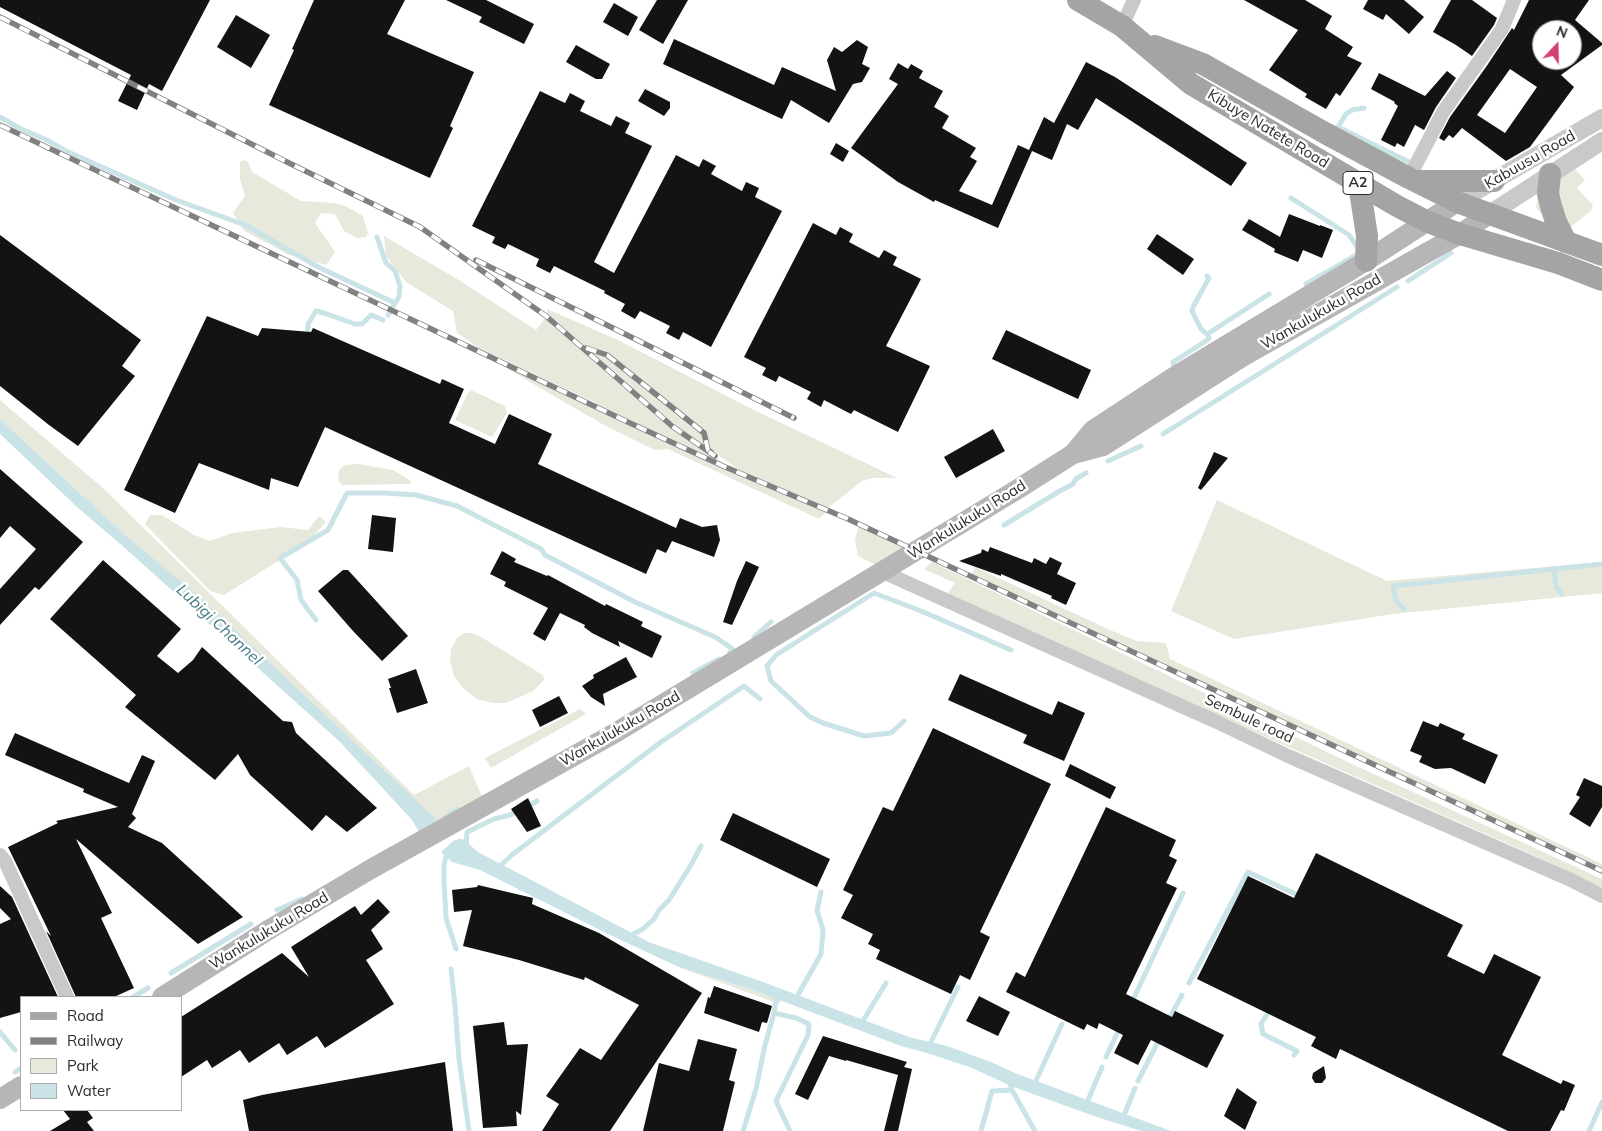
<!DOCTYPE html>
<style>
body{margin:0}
#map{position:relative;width:1602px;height:1131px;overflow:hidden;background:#fff;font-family:Mulish,sans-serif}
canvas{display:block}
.legend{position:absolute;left:20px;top:996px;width:162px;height:115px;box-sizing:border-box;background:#fff;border:1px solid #ababab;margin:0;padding:6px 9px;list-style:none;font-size:15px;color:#2c2c2c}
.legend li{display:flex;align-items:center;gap:10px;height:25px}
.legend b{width:25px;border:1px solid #ababab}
.north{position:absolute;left:1532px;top:20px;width:50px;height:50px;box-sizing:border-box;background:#fff;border:1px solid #ababab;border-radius:50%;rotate:21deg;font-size:14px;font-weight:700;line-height:20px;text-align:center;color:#2c2c2c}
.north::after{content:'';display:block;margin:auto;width:18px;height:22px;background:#d33f6e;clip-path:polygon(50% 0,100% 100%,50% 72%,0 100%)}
</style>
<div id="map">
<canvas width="1602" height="1131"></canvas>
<ul class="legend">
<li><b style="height:6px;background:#a4a4a4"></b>Road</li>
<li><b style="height:6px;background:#818181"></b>Railway</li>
<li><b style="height:14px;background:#e6e9db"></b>Park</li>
<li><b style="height:14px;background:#c9e3e7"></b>Water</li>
</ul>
<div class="north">N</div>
</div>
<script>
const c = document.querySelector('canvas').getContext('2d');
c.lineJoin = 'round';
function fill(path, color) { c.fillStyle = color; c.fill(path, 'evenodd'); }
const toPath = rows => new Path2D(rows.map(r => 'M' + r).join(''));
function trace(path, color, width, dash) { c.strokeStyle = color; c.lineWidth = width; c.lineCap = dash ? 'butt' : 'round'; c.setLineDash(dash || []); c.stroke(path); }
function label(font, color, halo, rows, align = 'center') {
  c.font = font + ' Mulish,sans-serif'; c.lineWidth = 5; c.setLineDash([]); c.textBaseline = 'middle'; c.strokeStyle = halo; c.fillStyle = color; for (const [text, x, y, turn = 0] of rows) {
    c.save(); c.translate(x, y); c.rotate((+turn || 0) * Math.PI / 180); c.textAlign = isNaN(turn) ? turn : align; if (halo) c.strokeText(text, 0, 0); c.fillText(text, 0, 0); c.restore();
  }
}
fill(toPath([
 [244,160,248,162,252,172,301,201,334,203,345,206,363,216,368,233,366,237,357,238,344,231,335,214,321,213,315,223,335,252,326,265,287,254,243,230,233,213,245,196,240,179,240,162],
 [1575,169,1585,180,1577,188,1593,205,1591,211,1568,229,1549,221,1536,208,1537,201,1544,188],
 [384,236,457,279,536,330,546,317,672,428,728,467,595,403,596,400,595,402,568,390,479,348,457,333,453,311,406,282,386,256],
 [547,309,618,340,752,409,897,478,873,478,862,481,828,508,738,469,674,424,547,315],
 [510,366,668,441,826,512,819,519,668,449,655,450,604,425,564,402,508,369],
 [471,390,505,406,507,413,492,437,455,420,468,393],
 [0,400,103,488,414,795,469,766,483,799,439,823,202,600,125,535,0,419],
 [358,464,393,470,408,479,411,482,411,484,342,485,339,481,338,474,340,469,345,465],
 [1217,500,1387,581,1602,562,1602,593,1393,614,1234,639,1171,611],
 [150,515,162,515,194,535,210,541,232,533,281,527,308,530,319,516,326,522,307,543,224,595,210,591,145,524],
 [859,525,924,555,890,564,874,564,858,556,855,540],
 [932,562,1352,764,1602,879,1602,888,1529,853,946,596,955,583,924,569],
 [975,567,1110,630,1137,641,1166,643,1170,659,1602,864,1602,869,1060,618,972,574],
 [465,633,472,633,481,637,543,675,544,680,533,691,506,703,492,703,477,699,462,687,454,676,450,660,451,649,457,638],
 [580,709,586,714,491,768,485,758],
 [681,968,753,990,781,1000,779,1004]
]), '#e6e9db');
fill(toPath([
 [0,419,125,535,202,599,440,823,418,835,418,830,412,820,340,742,126,549,77,507,17,450,0,434],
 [459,839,463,839,478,852,649,942,763,982,909,1037,947,1046,991,1062,1015,1073,1171,1131,1141,1131,1094,1116,1011,1086,972,1068,927,1053,901,1046,753,990,681,968,608,934,480,870,452,862,441,852,453,841]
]), '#c9e3e7');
trace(toPath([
 [1364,108,1352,110,1346,114,1338,127,1409,162],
 [0,117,21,129,47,140,66,151,176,200,245,225,318,267,395,303],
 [1291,198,1349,235,1358,248],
 [377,237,386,263,395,271,400,286,399,297,392,308],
 [1207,276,1209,278,1193,307,1192,311,1201,329,1208,335],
 [1408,281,1451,253],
 [1306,284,1360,253],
 [388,315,390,312],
 [308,332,308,324,316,311,324,313,355,324,362,324,371,315,383,320],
 [1175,369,1173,362,1209,339,1208,335,1209,333,1269,294],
 [1163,434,1397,287],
 [1108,461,1141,446],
 [1004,525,1058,492,1073,484,1076,479,1086,473],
 [1554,569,1556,587,1562,594],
 [1404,609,1396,601,1393,586,1602,564],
 [316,620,301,600,297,580,280,558,328,530,347,493,386,493,416,495,457,506,541,549,545,555,635,602,715,637,734,650,730,652],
 [754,637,771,622],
 [693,673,719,659],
 [904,721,891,733,864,736,823,723,810,717,771,681,767,666,776,655,874,593,921,611,1011,650],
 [527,807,537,801],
 [443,819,457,809],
 [466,847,467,832,494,819,510,815,519,811],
 [447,852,444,865,444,881,446,918,456,949],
 [500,866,513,854,661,742,744,686,760,699],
 [277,910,302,899],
 [630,936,643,929,654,919,659,910,669,900,691,865,701,846],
 [451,969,455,1005,459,1059,469,1131],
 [171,973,251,924],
 [1189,983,1248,872,1302,897],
 [133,997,148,988],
 [795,1000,821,954,823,930,817,910,821,892],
 [1131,1004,1183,893],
 [774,1013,796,1018,809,1024,808,1035,776,1101,790,1131],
 [1268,1013,1261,1024,1263,1034,1297,1051,1294,1055],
 [1168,1021,1182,995],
 [861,1024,886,983],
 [0,1032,15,1050],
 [929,1046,958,987],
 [1106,1057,1120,1027],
 [15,1072,21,1068],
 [1009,1081,1012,1090,1035,1131],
 [1138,1081,1160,1038],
 [1034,1085,1062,1024],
 [1086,1105,1102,1067],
 [1123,1118,1135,1088],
 [743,1131,756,1089,765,1045,774,1013,777,994],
 [981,1131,992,1091,1012,1090],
 [1589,1131,1602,1102]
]), '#c9e3e7', 5);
fill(toPath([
 [0,0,210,0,162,91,149,84,137,110,118,101,131,75,0,7],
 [314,0,405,0,387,34,474,72,450,126,453,128,430,178,269,105,294,50,292,49],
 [446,0,486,0,534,24,524,44,479,22,482,17],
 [657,0,688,0,663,44,639,30],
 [1244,0,1305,0,1332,16,1325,29,1353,47,1347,56,1362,63,1340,96,1336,93,1326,109,1305,97,1307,94,1269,70,1298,30],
 [1368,0,1404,0,1424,17,1409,34,1386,14,1383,20,1363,9],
 [1451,0,1472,0,1497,18,1494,25,1472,56,1456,45,1433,32],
 [1529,0,1589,0,1575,20,1602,43,1602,45,1561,75,1574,87,1530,147,1506,161,1462,128,1453,138,1449,135,1444,141,1439,138,1450,117,1486,67,1512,28,1514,30],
 [1542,30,1572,30,1572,60,1542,60],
 [1510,69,1537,87,1505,133,1477,115],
 [614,3,638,17,628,36,603,22],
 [236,15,270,35,251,68,217,47],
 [674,39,774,85,782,67,836,91,827,60,834,47,842,52,857,40,868,47,862,64,870,68,862,82,853,84,829,123,791,100,782,119,663,64],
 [576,45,610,64,602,79,596,79,566,62],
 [1086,62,1115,77,1247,163,1231,186,1096,98,1078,130,1067,124,1052,160,1032,151,998,228,935,200,934,202,898,182,851,148,898,84,889,79,898,63,908,69,911,64,923,71,919,78,943,91,934,107,949,116,942,128,976,148,970,157,977,161,959,191,992,205,1018,145,1029,150,1044,117,1054,123],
 [1447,71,1456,78,1436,107,1424,130,1415,125,1404,147,1397,143,1395,147,1381,140,1398,106,1394,103,1395,102,1371,89,1379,73,1425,96],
 [645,89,670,102,670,108,664,116,638,101],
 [540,91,565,103,570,93,585,101,580,111,611,126,616,116,630,123,625,133,652,146,594,262,614,273,676,155,699,167,703,159,716,166,711,174,742,191,746,182,759,188,755,197,782,211,711,347,683,332,679,340,666,333,670,326,640,311,635,319,621,311,625,304,604,293,605,291,554,266,550,273,536,266,539,259,508,244,505,249,492,243,495,237,472,226],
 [836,143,849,151,843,162,830,154],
 [1289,214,1320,226,1320,225,1333,230,1322,258,1303,250,1298,262,1274,252,1275,249,1242,230,1249,219,1280,237],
 [813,223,836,235,840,227,853,234,849,242,879,258,884,250,897,257,893,265,921,279,886,346,930,366,898,432,854,410,851,414,824,400,821,407,807,399,811,392,779,376,776,382,762,375,766,368,744,357],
 [1157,234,1194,259,1183,275,1147,249],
 [0,235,141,340,122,366,135,376,78,446,49,425,0,386],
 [207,316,258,336,262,328,311,332,313,328,440,384,442,379,464,389,449,423,495,444,509,414,552,434,538,464,676,528,680,518,702,527,717,525,720,540,714,557,672,541,666,553,657,549,646,574,325,427,298,487,271,478,269,490,199,463,175,513,124,490],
 [1006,330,1091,370,1078,399,992,359],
 [993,429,1005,451,956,478,944,457],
 [1214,452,1228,458,1201,490,1198,488],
 [0,469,83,542,39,590,35,587,0,625,0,589,36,549,10,526,0,538],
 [372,515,396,518,393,552,368,549],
 [990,547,1032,563,1034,558,1046,564,1050,557,1062,563,1057,574,1076,583,1066,605,1051,598,1052,596,1001,574,1001,576,959,561,981,553,982,549,988,552],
 [502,551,516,559,514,562,547,576,548,575,605,606,606,604,643,622,641,626,662,636,652,658,618,641,620,647,592,633,584,627,585,625,560,613,545,641,533,634,548,608,504,586,506,582,490,574],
 [103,560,181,629,157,656,178,673,193,660,202,647,283,721,292,722,296,733,377,808,347,832,326,815,312,831,250,775,238,754,215,780,125,707,136,695,50,619],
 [746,561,759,567,732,625,723,622,737,581],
 [343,570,348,570,408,636,382,661,353,631,318,591],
 [626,657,637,677,603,694,605,706,591,697,582,686,594,678,593,675],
 [416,669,428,703,397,713,389,688,391,688,388,679],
 [960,674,1052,715,1058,701,1085,713,1064,761,1023,743,1027,735,948,700],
 [559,696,568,713,540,727,532,710],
 [1423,721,1438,727,1440,723,1465,734,1462,739,1498,755,1485,784,1451,768,1435,769,1419,762,1422,756,1410,751],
 [933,728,1051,784,980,932,990,937,970,980,960,975,951,994,876,959,880,950,868,944,873,934,841,918,853,895,843,890,883,807,893,811],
 [15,733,129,783,142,755,155,761,132,814,136,818,128,827,162,843,243,917,198,944,76,839,112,913,101,918,134,988,114,997,76,997,46,931,51,936,8,847,58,823,56,821,118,807,83,792,84,789,5,755],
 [1070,764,1116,787,1110,799,1065,776],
 [1584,778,1602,786,1602,807,1590,827,1569,814,1580,797,1576,795],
 [528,798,541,826,527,832,511,809],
 [1106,807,1176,840,1169,856,1177,860,1166,883,1177,888,1126,994,1172,1017,1175,1011,1224,1035,1207,1068,1151,1040,1138,1065,1114,1053,1123,1035,1099,1023,1097,1029,1087,1024,1084,1030,1006,992,1016,972,1025,977],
 [733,813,830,859,817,887,720,840],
 [1316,853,1463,925,1447,956,1484,974,1494,954,1541,977,1502,1055,1561,1084,1563,1080,1575,1085,1564,1111,1561,1110,1550,1131,1508,1131,1340,1049,1336,1059,1311,1046,1316,1037,1197,979,1248,876,1294,898],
 [478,885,533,898,532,904,599,933,702,993,610,1131,542,1131,559,1104,546,1096,580,1048,601,1060,639,1005,585,977,584,980,519,960,463,946,472,910,454,912,452,890,477,887],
 [0,886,12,897,58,997,21,997,21,1012,0,1018,0,924,11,919,0,908],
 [378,899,390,912,371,930,383,949,366,960,394,1004,325,1048,317,1036,287,1055,279,1043,249,1063,240,1050,212,1068,207,1060,181,1077,181,1017,282,953,309,977,291,947,355,906,361,915],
 [714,986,772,1006,767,1023,762,1022,759,1032,704,1013,708,997,710,998],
 [979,996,1010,1012,998,1036,966,1021],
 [504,1022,507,1045,528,1044,521,1115,516,1111,517,1126,483,1128,473,1026],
 [823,1036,907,1062,904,1067,912,1069,898,1131,884,1131,898,1075,846,1060,846,1061,829,1056,808,1100,795,1094],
 [698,1039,737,1049,729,1080,735,1082,723,1131,643,1131,659,1063,689,1071],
 [445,1062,453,1131,249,1131,243,1100,262,1095],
 [1324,1066,1326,1078,1322,1083,1315,1083,1312,1078,1313,1073],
 [1237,1088,1257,1102,1245,1130,1224,1116],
 [63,1110,87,1110,93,1118,87,1122,94,1131,50,1131,70,1119]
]), '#131313');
trace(toPath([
 [1122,26,1134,0],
 [1409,178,1443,112,1502,29,1514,0],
 [883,572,1217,722,1288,756,1571,880,1602,896],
 [0,855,5,861,67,997]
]), '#c9c9c9', 14);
trace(toPath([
 [1457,202,1602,118],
 [1491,213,1602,141]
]), '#c9c9c9', 18);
trace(toPath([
 [1073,454,1103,446,1242,357,1460,234,1491,213],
 [162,997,270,929,371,869,615,733,1018,489,1073,454,1093,430,1172,378,1366,261,1457,202],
 [0,1099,21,1086]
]), '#b6b6b6', 20);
trace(toPath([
 [1078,0,1122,26,1191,84,1397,206,1428,222,1460,234,1558,263,1602,280],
 [1155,46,1203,64,1325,133,1409,178,1457,202,1602,255],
 [1550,174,1548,194,1551,206,1556,222,1566,242],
 [1419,181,1494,181],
 [1359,184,1367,236,1366,261]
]), '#a4a4a4', 22);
const rail = toPath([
 [0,17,287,162,420,227,546,316,672,426,715,456],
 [0,125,630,423,723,466,848,519,1602,871],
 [476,260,794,418],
 [586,348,607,355,704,433,708,450,711,452]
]);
trace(rail, '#818181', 5.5);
trace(rail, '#fff', 4, [11]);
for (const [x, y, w] of [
 [1358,183,30]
]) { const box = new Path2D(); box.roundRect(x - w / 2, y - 11.5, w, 23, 4); c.fillStyle = '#fff'; c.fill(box); trace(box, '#2c2c2c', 1); }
label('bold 14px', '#2c2c2c', null, [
 ["A2",1358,183]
]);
label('15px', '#2c2c2c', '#fff', [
 ["Kibuye Natete Road",1268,129,31],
 ["Kabuusu Road",1530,160,-30],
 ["Wankulukuku Road",1321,312,-30],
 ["Wankulukuku Road",967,520,-32],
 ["Sembule road",1249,719,25],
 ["Wankulukuku Road",620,729,-30],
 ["Wankulukuku Road",269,931,-31]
]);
label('italic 16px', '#437c86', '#fff', [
 ["Lubigi Channel",219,625,43]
]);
</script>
